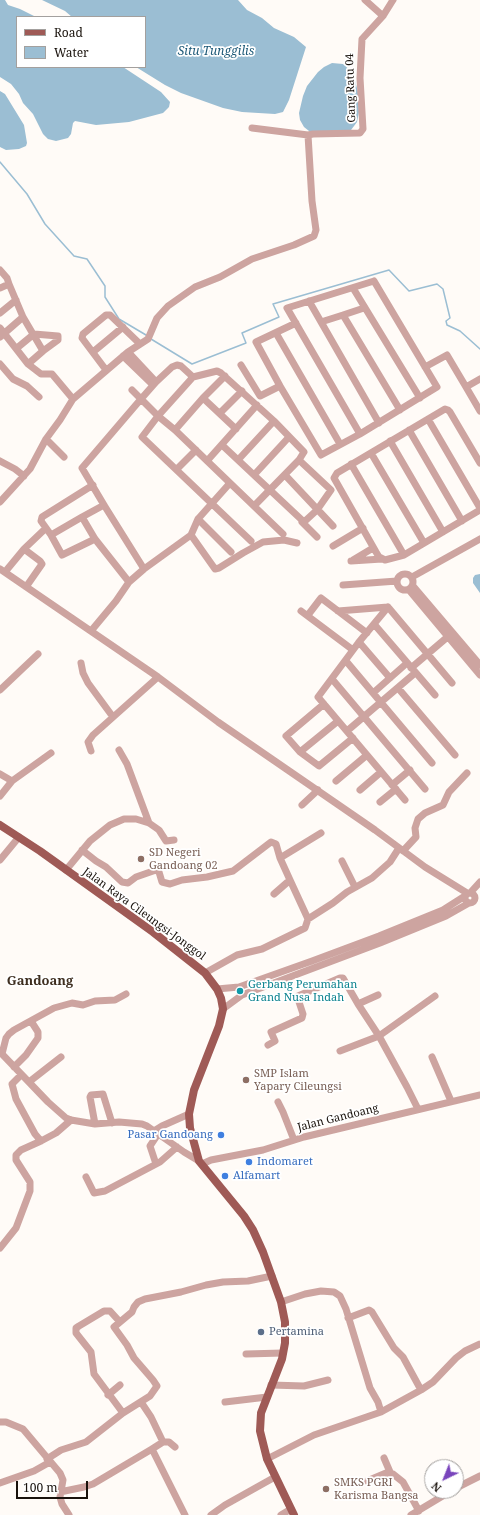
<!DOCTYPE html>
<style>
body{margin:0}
#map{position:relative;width:480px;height:1515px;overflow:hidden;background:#fffbf7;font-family:"Noto Serif",serif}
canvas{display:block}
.legend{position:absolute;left:16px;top:16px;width:130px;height:52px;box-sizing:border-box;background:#fff;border:1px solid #a3a09e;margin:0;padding:5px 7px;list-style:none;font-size:12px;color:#19120c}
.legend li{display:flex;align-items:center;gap:8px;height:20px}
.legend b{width:20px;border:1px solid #a3a09e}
.north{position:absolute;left:424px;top:1459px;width:40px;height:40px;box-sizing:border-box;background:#fff;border:1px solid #a3a09e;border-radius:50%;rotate:223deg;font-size:11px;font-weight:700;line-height:16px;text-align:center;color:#19120c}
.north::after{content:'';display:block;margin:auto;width:14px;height:18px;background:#7945bc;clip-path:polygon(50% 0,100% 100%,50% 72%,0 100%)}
.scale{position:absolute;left:16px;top:1481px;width:72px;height:18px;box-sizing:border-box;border:2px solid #19120c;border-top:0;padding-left:5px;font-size:12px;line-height:14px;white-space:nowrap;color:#19120c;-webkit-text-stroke:3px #fff;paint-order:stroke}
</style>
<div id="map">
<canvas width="480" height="1515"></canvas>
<ul class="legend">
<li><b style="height:5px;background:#9f5a56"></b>Road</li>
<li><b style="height:11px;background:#9bbed3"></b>Water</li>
</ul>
<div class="north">N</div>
<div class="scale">100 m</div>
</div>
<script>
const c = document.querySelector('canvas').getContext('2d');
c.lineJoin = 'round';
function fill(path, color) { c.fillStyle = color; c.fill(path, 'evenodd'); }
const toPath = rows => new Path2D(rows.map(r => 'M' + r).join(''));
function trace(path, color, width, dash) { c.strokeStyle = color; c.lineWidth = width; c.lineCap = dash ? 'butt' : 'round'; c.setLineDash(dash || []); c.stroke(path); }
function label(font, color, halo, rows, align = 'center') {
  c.font = font + ' "Noto Serif",serif'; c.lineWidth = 3.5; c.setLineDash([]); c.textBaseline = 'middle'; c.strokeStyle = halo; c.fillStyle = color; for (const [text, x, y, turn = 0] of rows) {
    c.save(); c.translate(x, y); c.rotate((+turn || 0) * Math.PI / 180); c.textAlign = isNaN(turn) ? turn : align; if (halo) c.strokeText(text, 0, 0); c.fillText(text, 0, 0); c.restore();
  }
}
fill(toPath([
 [0,0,5,0,8,5,20,9,36,17,17,17,17,67,123,67,161,92,170,102,169,107,163,113,129,122,96,125,75,121,73,123,71,134,68,138,56,141,48,139,43,134,33,114,23,103,19,94,11,84,0,77],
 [42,0,238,0,247,10,262,18,274,28,294,37,306,47,289,100,283,112,275,114,242,112,223,108,181,93,165,85,136,67,145,67,145,17,72,17,65,11],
 [332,63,343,64,353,73,358,92,359,112,357,122,351,130,319,132,309,131,304,127,300,120,299,113,303,96,307,86,318,72,324,67],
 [0,91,5,94,24,125,27,143,26,146,19,149,6,150,0,147],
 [480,574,480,593,473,583,473,578,475,575]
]), '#9bbed3');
trace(toPath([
 [0,162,27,194,45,224,74,256,87,259,105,286,105,297,119,319,146,335],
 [151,339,192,364,246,343,242,333,279,317,273,304,389,270,409,291,437,284,443,289,450,318,446,321,447,325,460,331,480,349]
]), '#9bbed3', 1.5);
trace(toPath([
 [365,0,383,16],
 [252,128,308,135,313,134,360,133,363,129,360,78,362,39,383,16,393,0],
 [0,270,7,278,9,284],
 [374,281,437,387,360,434,287,308,374,281],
 [0,288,9,284,23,317,0,337],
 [353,288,420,398],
 [309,301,379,423],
 [364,308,343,315,400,410],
 [0,313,16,300],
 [23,317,43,351,28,364],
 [321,322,343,315],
 [296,323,256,342,280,386,321,455,360,434],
 [0,328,28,364,41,374,52,374,73,399],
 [276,333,340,444],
 [17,348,34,334,58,336,58,340,43,351],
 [93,352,123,327],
 [128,352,156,382],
 [123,356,153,385],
 [0,364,13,379,27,386,39,397],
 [241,365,260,396,280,386],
 [425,367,447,355,466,387,480,379],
 [106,370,82,338,83,334,106,315,110,315,140,344],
 [466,387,480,411],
 [132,390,141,399,156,382,172,367,177,365,181,366,193,377],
 [203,398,225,376],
 [220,413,242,391],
 [428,419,480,508],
 [175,430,203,398,236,429],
 [409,430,462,521],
 [46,439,64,457],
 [390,441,443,532],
 [222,445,304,522,317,510,331,490,299,460],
 [371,453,424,543],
 [238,460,274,421],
 [0,461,15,469,24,476],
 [207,461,257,405],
 [480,463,450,412,448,410,445,409,337,473,334,478,376,552,379,557,385,560,404,555,480,510],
 [351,464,404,555],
 [177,469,196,450],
 [254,475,289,437],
 [285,475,333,526],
 [230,483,283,534],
 [0,502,30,469,46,439,60,420,73,399,128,352,148,339,157,318,168,306,195,287,220,277,252,259,294,245,314,236,316,230,312,201,308,135],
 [104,505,144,569],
 [82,517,104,505,82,468,141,399,158,416,175,430,230,483,198,519,231,552],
 [302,522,317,537],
 [46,528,41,521,42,517,93,485],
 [51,535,62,555,95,539],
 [191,535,215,569,219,568,243,553,263,542,284,540,297,543],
 [251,541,142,437,158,416,193,377,217,371,221,373,274,421,304,452,299,460,254,506],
 [333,546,363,528],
 [24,549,40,561,42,564,26,587],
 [353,560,373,548],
 [351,561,382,559],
 [0,569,158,677,218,722,375,830,425,867,467,893],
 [5,572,24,549,46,528,51,535,82,517,95,539,129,582],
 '397 582a8 8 0 1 1 16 0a8 8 0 1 1-16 0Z',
 [412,577,480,539],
 [343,585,397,581],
 [413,586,480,665],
 [409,590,480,675],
 [388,607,359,642,318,697,405,800],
 [301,611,353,650],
 [338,611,388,607,452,683],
 [308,615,321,598,367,633],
 [374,624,435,695],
 [91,631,116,601,129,582,144,569,191,535,198,519],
 [359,642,390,678],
 [346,661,432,763],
 [81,663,83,673,88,683,113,717],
 [411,668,451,634],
 [332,679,425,789],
 [398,688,455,755],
 [0,690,38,654],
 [373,693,407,663],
 [324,704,286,736,300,752,319,766,353,738],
 [347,731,415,673],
 [119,750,127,764,149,823],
 [91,751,88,742,93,735,158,677],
 [300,752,338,721],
 [0,774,12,781,51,753],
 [336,781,367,755],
 [392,785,410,770],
 [360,790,381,772],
 [0,796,12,781],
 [380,802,396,789],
 [302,805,318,790],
 [82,850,96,861,106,867,122,882,128,883,136,877,156,870,159,872,162,882,170,884,182,880,207,877,233,871,271,842,276,844,280,858,321,833],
 [403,851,416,837,415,828,418,819,425,813,443,805,449,792,467,773],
 [280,858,290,880],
 [0,860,19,837],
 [342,861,355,887],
 [66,870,90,841,110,825,124,819,136,819,149,823,159,830,166,841,174,840],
 '465 898a5 5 0 1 1 10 0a5 5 0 1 1-10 0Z',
 [470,893,480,882],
 [308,919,333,903,347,892,372,878,390,862,399,848],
 [205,973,237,955,262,949,305,928,308,919,290,880,274,894],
 [217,989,239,987,312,961,379,936,443,910,465,896],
 [358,1004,378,995],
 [223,1009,242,995,380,943,446,916,469,903],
 [268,1045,275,1041,271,1032,302,1018,303,1014,298,999,298,996,340,978,343,978,358,1004,379,1036,407,1087,418,1109],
 [340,1051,379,1036,435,996],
 [0,1052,48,1102,66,1118,71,1120,95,1124,119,1122,142,1124,147,1126,184,1152,199,1161],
 [2,1054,6,1038,9,1034,14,1030,54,1008,72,1003,83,1005,95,1001,115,1000,126,994],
 [432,1057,451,1101],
 [14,1067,26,1055,38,1038,38,1032,31,1021],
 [21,1075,12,1084,16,1099,35,1134,41,1141],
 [29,1082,61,1057],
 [278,1102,283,1112,294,1140],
 [95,1124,90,1097,91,1095,103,1094,112,1123],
 [154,1131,162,1126,189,1114],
 [156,1164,150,1146,158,1134],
 [202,1164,211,1160,263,1150,304,1137,480,1095],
 [86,1177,94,1193,105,1191,160,1162,177,1147],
 [0,1248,16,1228,30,1191,30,1182,16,1160,16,1155,21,1150,41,1141,56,1133,71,1120],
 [281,1302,305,1294,321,1291,334,1292,340,1296,346,1309,370,1388,378,1402,381,1412],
 [348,1318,369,1310,372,1312,394,1348,403,1357,421,1390],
 [246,1354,283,1353],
 [271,1385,304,1386,328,1380],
 [108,1395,120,1385],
 [141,1402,151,1417,163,1442,152,1449],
 [225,1402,267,1397],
 [123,1413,150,1396,157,1386,153,1380,134,1358,127,1345,114,1327,132,1312,134,1307,138,1302,145,1299,181,1292,206,1285,223,1282,248,1281,272,1276],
 [0,1422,6,1422,23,1429,60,1473,63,1480,60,1497,62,1504,69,1515],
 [163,1442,169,1442,175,1447],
 [384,1458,390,1472],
 [47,1459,61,1450,86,1442,123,1413,94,1374,91,1352,76,1333,76,1328,79,1326,104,1311,110,1311,120,1322],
 [267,1459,314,1435,381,1412,421,1390,433,1382,456,1358,465,1351,480,1344],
 [367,1481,386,1473,393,1474,403,1482,419,1511],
 [0,1483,34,1471,50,1462],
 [456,1488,480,1476],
 [60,1492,84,1487,93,1484,152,1449,185,1515],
 [211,1515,225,1505,275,1477],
 [281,1515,291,1509],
 [411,1515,451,1491]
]), '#cda4a0', 7);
trace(toPath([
 [0,825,40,851,153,932,205,973,217,989,221,998,223,1009,219,1026,194,1090,189,1114,190,1128,199,1161,244,1216,253,1230,263,1252,281,1302,285,1322,285,1343,282,1359,261,1413,260,1431,267,1459,294,1515]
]), '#9f5a56', 8);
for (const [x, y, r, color] of [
 [141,859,4,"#8d6e63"],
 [240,991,4,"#0f9aa8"],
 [246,1080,4,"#8d6e63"],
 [221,1135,4,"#3f7fe0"],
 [249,1162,4,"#3f7fe0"],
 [225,1176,4,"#3f7fe0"],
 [261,1332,4,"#5c6f8a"],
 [326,1489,4,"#8d6e63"]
]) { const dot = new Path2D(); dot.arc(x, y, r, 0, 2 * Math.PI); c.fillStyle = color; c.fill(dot); trace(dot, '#fff', 1.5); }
label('11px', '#19120c', '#fff', [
 ["Gang Ratu 04",351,88,-92],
 ["Jalan Raya Cileungsi-Jonggol",144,914,36],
 ["Jalan Gandoang",338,1118,-14]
]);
label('11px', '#785e54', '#fff', [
 ["SD Negeri",149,853],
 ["Gandoang 02",149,866],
 ["SMP Islam",254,1074],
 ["Yapary Cileungsi",254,1087],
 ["SMKS PGRI",334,1483],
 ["Karisma Bangsa",334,1496]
], 'left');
label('11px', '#0d838f', '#fff', [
 ["Gerbang Perumahan",248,985],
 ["Grand Nusa Indah",248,998]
], 'left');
label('11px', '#366cbe', '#fff', [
 ["Pasar Gandoang",213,1135,"right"],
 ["Indomaret",257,1162],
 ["Alfamart",233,1176]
], 'left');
label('11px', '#4e5e75', '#fff', [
 ["Pertamina",269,1332]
], 'left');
label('italic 12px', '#1d5977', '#fff', [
 ["Situ Tunggilis",216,52]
]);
label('bold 13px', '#3e2e1f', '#fff', [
 ["Gandoang",40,981]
]);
</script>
